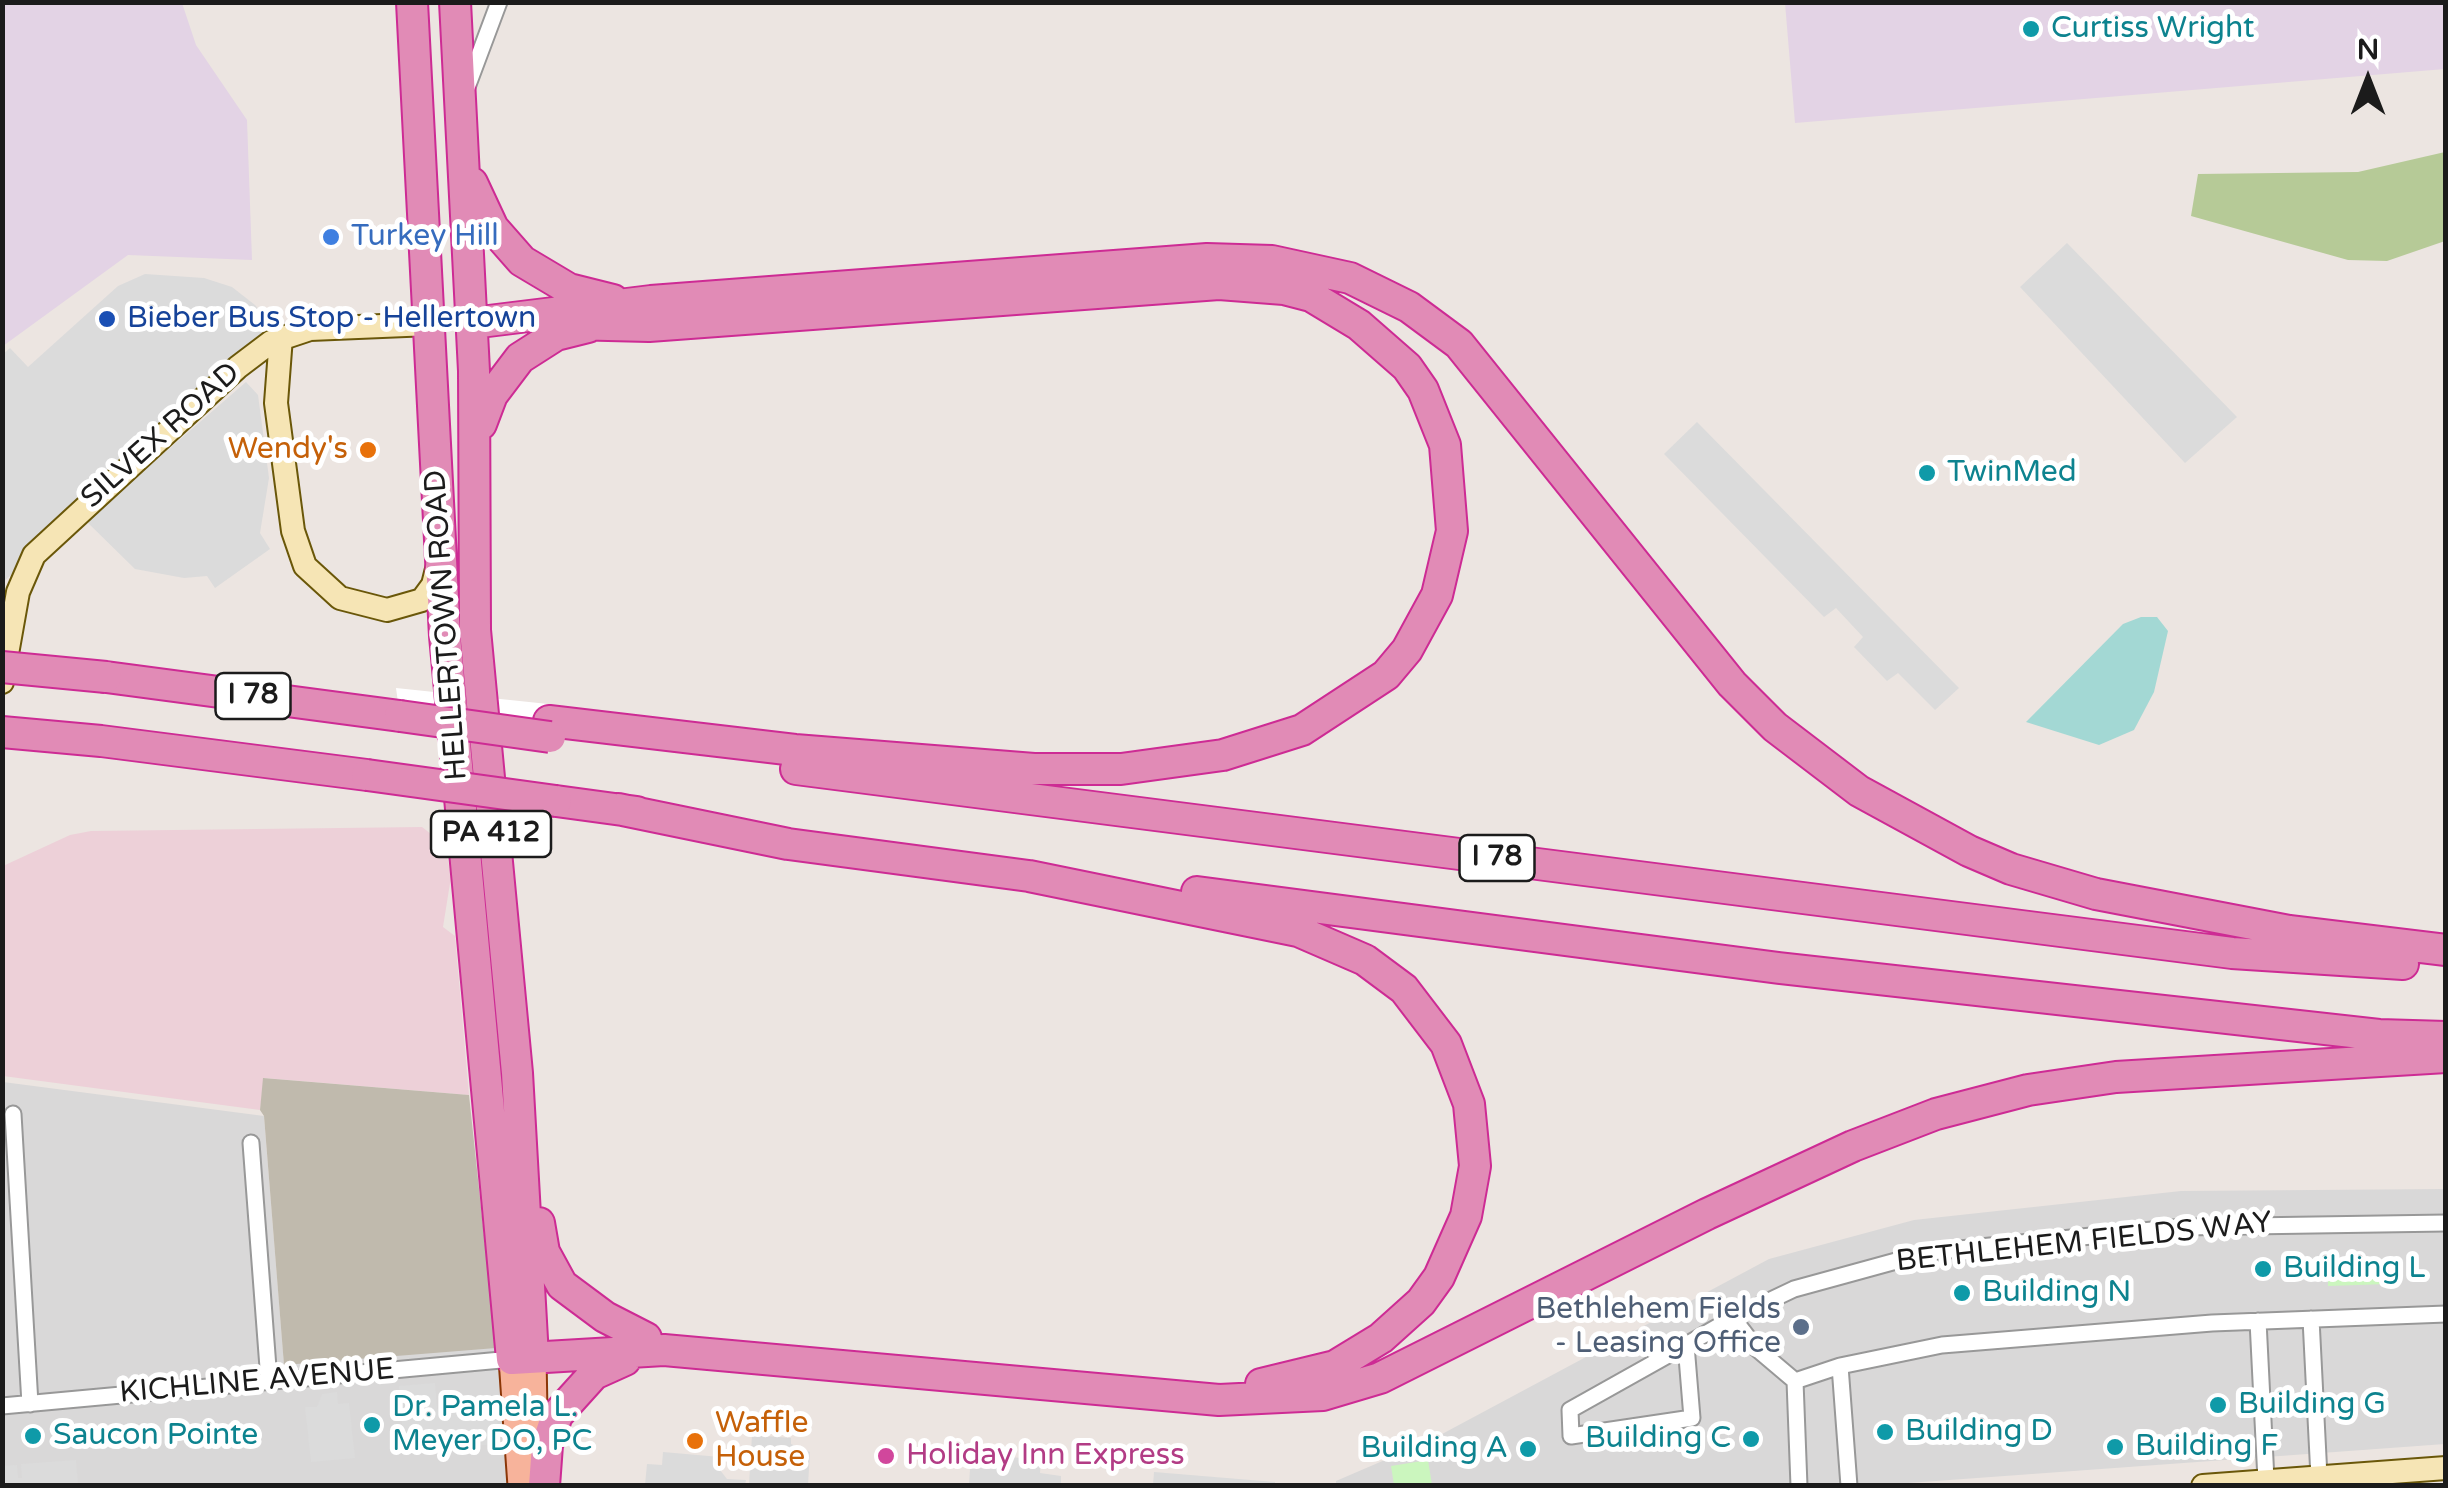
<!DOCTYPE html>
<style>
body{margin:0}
#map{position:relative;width:2448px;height:1488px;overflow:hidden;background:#ece5e1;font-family:"Varela Round",sans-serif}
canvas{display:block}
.frame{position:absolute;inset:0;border:5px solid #1b1b1b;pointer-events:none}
.north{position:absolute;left:2318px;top:30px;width:100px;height:100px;-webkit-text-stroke:8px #fff;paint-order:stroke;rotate:0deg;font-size:28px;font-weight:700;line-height:40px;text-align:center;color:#1b1b1b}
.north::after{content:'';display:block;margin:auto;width:35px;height:45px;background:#1b1b1b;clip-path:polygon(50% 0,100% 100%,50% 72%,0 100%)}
</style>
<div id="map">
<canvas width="2448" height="1488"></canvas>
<div class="frame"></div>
<div class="north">N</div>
</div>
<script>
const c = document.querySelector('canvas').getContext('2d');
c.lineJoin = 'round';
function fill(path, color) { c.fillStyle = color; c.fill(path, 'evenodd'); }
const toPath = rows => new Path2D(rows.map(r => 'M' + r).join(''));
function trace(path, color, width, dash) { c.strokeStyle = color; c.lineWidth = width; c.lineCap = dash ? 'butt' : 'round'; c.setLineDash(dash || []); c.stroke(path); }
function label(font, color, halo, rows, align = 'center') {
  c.font = font + ' "Varela Round",sans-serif'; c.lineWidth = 10; c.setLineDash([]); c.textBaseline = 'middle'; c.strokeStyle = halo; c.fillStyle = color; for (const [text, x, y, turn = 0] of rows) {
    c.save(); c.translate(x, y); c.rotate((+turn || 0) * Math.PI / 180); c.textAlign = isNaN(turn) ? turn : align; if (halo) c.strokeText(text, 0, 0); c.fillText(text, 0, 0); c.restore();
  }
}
fill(toPath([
 [3,1082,264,1116,284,1364,512,1346,532,1486,3,1486],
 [2445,1189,2445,1444,1867,1486,1336,1486,1336,1481,1429,1441,1769,1259,1914,1220,2181,1191]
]), '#d9d8d8');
fill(toPath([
 [422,827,445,845,451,877,443,927,455,936,469,1095,264,1078,260,1110,3,1076,3,866,70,835,91,831]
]), '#edd0d8');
fill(toPath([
 [3,2,182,3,196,45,247,120,252,260,128,255,3,346],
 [1785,3,2445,3,2445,69,1795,123]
]), '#e3d3e5');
fill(toPath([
 [263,1078,469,1095,496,1348,284,1365,264,1116,260,1110]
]), '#c0baad');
fill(toPath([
 [2445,152,2445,241,2387,261,2348,260,2191,216,2198,174,2358,172]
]), '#b6ca97');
fill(toPath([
 [2388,1260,2388,1284,2328,1286,2328,1261],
 [1428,1460,1432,1485,1394,1485,1391,1466]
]), '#cbf6be');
fill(toPath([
 [2067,243,2237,417,2185,463,2020,287],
 [145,274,204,278,232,287,255,305,281,337,3,582,2,355,10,348,28,367,118,286],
 [246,382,258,395,269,478,260,533,270,549,215,588,207,576,184,578,135,569,86,521],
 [1697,422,1959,688,1935,710,1898,673,1887,681,1854,647,1863,637,1836,608,1824,617,1664,454],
 [435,1383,437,1409,496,1405,499,1444,404,1451,399,1386],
 [337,1392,338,1404,349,1403,355,1458,311,1462,305,1407,317,1407,322,1394],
 [752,1435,791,1438,791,1444,810,1452,808,1485,749,1485],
 [663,1452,720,1457,720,1470,727,1479,746,1480,745,1485,645,1485,647,1464,662,1465],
 [971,1453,1041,1460,1040,1473,1061,1476,1061,1485,969,1485],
 [76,1460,78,1485,3,1485,3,1466,17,1465,18,1478,22,1478,21,1464],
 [1154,1472,1275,1482,1275,1485,1153,1485]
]), '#dbdbdb');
fill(toPath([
 [2141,617,2157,617,2168,631,2154,692,2134,730,2099,745,2026,722,2123,624]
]), '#a3d8d4');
fill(toPath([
 [396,688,548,704,551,751,402,731]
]), '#fff');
const street = toPath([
 [466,90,499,2],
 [13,1114,30,1404],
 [251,1143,269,1381],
 [1733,1318,1794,1289,1929,1252,2183,1227,2446,1223],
 [2311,1319,2319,1477],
 [2258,1321,2266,1480],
 [1686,1345,1692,1418,1571,1436,1570,1410,1686,1345,1733,1318,1756,1348,1795,1381,1799,1486],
 [1840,1366,1849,1486],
 [1795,1381,1840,1366,1942,1345,2212,1323,2446,1314],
 [2,1406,512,1359]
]);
const secondary = toPath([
 [281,337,276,403,293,531,305,566,340,598,387,610,422,600,433,585,438,565],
 [2,682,18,592,34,555,238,367,271,342,310,329,430,324],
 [2203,1486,2446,1468]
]);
const primary = toPath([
 [533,1357,535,1466],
 [512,1359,521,1486]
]);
const highway = toPath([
 [412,2,445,636,512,1359,664,1350,1219,1400,1323,1395,1380,1378,1707,1214,1853,1146,1936,1114,2028,1090,2116,1077,2446,1057],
 [455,2,474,371,475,630,517,1073,533,1357],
 [472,183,493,228,522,261,569,289,613,300],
 [472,323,651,301,1207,259,1272,261,1350,278,1409,307,1459,344,1732,684,1775,727,1859,791,1969,851,2011,869,2096,894,2289,931,2446,950],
 [481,424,492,395,520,358,556,335,588,327],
 [106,677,400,716],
 [549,721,795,750,1034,769,1121,769,1223,755,1302,730,1386,675,1407,650,1437,595,1452,531,1445,445,1423,390,1407,367,1359,325,1311,296,1284,289,1219,284,649,326,568,324],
 [2,732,101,741,367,775],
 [796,769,2232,953,2403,964],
 [556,801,637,812],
 [618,809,788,844,1029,876,1298,931,1365,960,1404,989,1446,1044,1469,1104,1475,1166,1466,1216,1439,1277,1421,1302,1381,1338,1335,1366,1261,1384],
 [1197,892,1779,968,2379,1035,2446,1037],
 [539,1223,544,1252,562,1285,605,1317,646,1338],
 [544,1486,547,1445,557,1415,594,1374,625,1360]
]);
trace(street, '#989898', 19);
trace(secondary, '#6a5709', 26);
trace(primary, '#8b3607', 29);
trace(highway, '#cd2b94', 34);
trace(street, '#fff', 15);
trace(secondary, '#f6e5b5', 22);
trace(primary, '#f7b39b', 25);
trace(highway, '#e18bb6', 30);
const highwayBridge = toPath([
 [2,667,106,677],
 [400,716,550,737],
 [367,775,556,801]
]);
trace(highwayBridge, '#cd2b94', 34, []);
trace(highwayBridge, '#e18bb6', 30);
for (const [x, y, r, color] of [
 [2031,29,10,"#0f9aa8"],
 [331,237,10,"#3f7fe0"],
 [107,319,10,"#1a4fb4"],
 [368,450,10,"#e8710a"],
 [1927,473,10,"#0f9aa8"],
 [2263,1269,10,"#0f9aa8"],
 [1962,1293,10,"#0f9aa8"],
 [1801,1327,10,"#5c6f8a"],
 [2218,1405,10,"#0f9aa8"],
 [372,1425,10,"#0f9aa8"],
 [1885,1432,10,"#0f9aa8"],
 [33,1436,10,"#0f9aa8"],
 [1751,1439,10,"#0f9aa8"],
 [695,1441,10,"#e8710a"],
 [2115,1447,10,"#0f9aa8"],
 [1528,1449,10,"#0f9aa8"],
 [886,1456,10,"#d1479c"]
]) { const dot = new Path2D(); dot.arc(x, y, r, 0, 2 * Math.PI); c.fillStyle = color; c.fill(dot); trace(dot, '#fff', 4); }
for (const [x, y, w] of [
 [253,696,75],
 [491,834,120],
 [1497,858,75]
]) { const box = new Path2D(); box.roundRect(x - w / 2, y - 23, w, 46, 8); c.fillStyle = '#fff'; c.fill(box); trace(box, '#1b1b1b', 2.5); }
label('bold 28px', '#1b1b1b', null, [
 ["I 78",253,696],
 ["PA 412",491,834],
 ["I 78",1497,858]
]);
label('30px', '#0d838f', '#fff', [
 ["Curtiss Wright",2051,29],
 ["TwinMed",1947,473],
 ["Building L",2283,1269],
 ["Building N",1982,1293],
 ["Building G",2238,1405],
 ["Dr. Pamela L.",392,1408],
 ["Meyer DO, PC",392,1442],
 ["Building D",1905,1432],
 ["Saucon Pointe",53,1436],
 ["Building C",1731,1439,"right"],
 ["Building F",2135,1447],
 ["Building A",1508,1449,"right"]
], 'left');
label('30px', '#366cbe', '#fff', [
 ["Turkey Hill",351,237]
], 'left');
label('30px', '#164399', '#fff', [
 ["Bieber Bus Stop - Hellertown",127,319]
], 'left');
label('30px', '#1b1b1b', '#fff', [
 ["SILVEX ROAD",161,436,-42],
 ["HELLERTOWN ROAD",447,625,-94],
 ["BETHLEHEM FIELDS WAY",2084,1243,-6],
 ["KICHLINE AVENUE",257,1382,-5]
]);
label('30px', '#c56008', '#fff', [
 ["Wendy's",348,450],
 ["Waffle",715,1424,"left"],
 ["House",715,1458,"left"]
], 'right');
label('30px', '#4e5e75', '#fff', [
 ["Bethlehem Fields",1781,1310],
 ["- Leasing Office",1781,1344]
], 'right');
label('30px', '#b23c85', '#fff', [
 ["Holiday Inn Express",906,1456]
], 'left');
</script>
